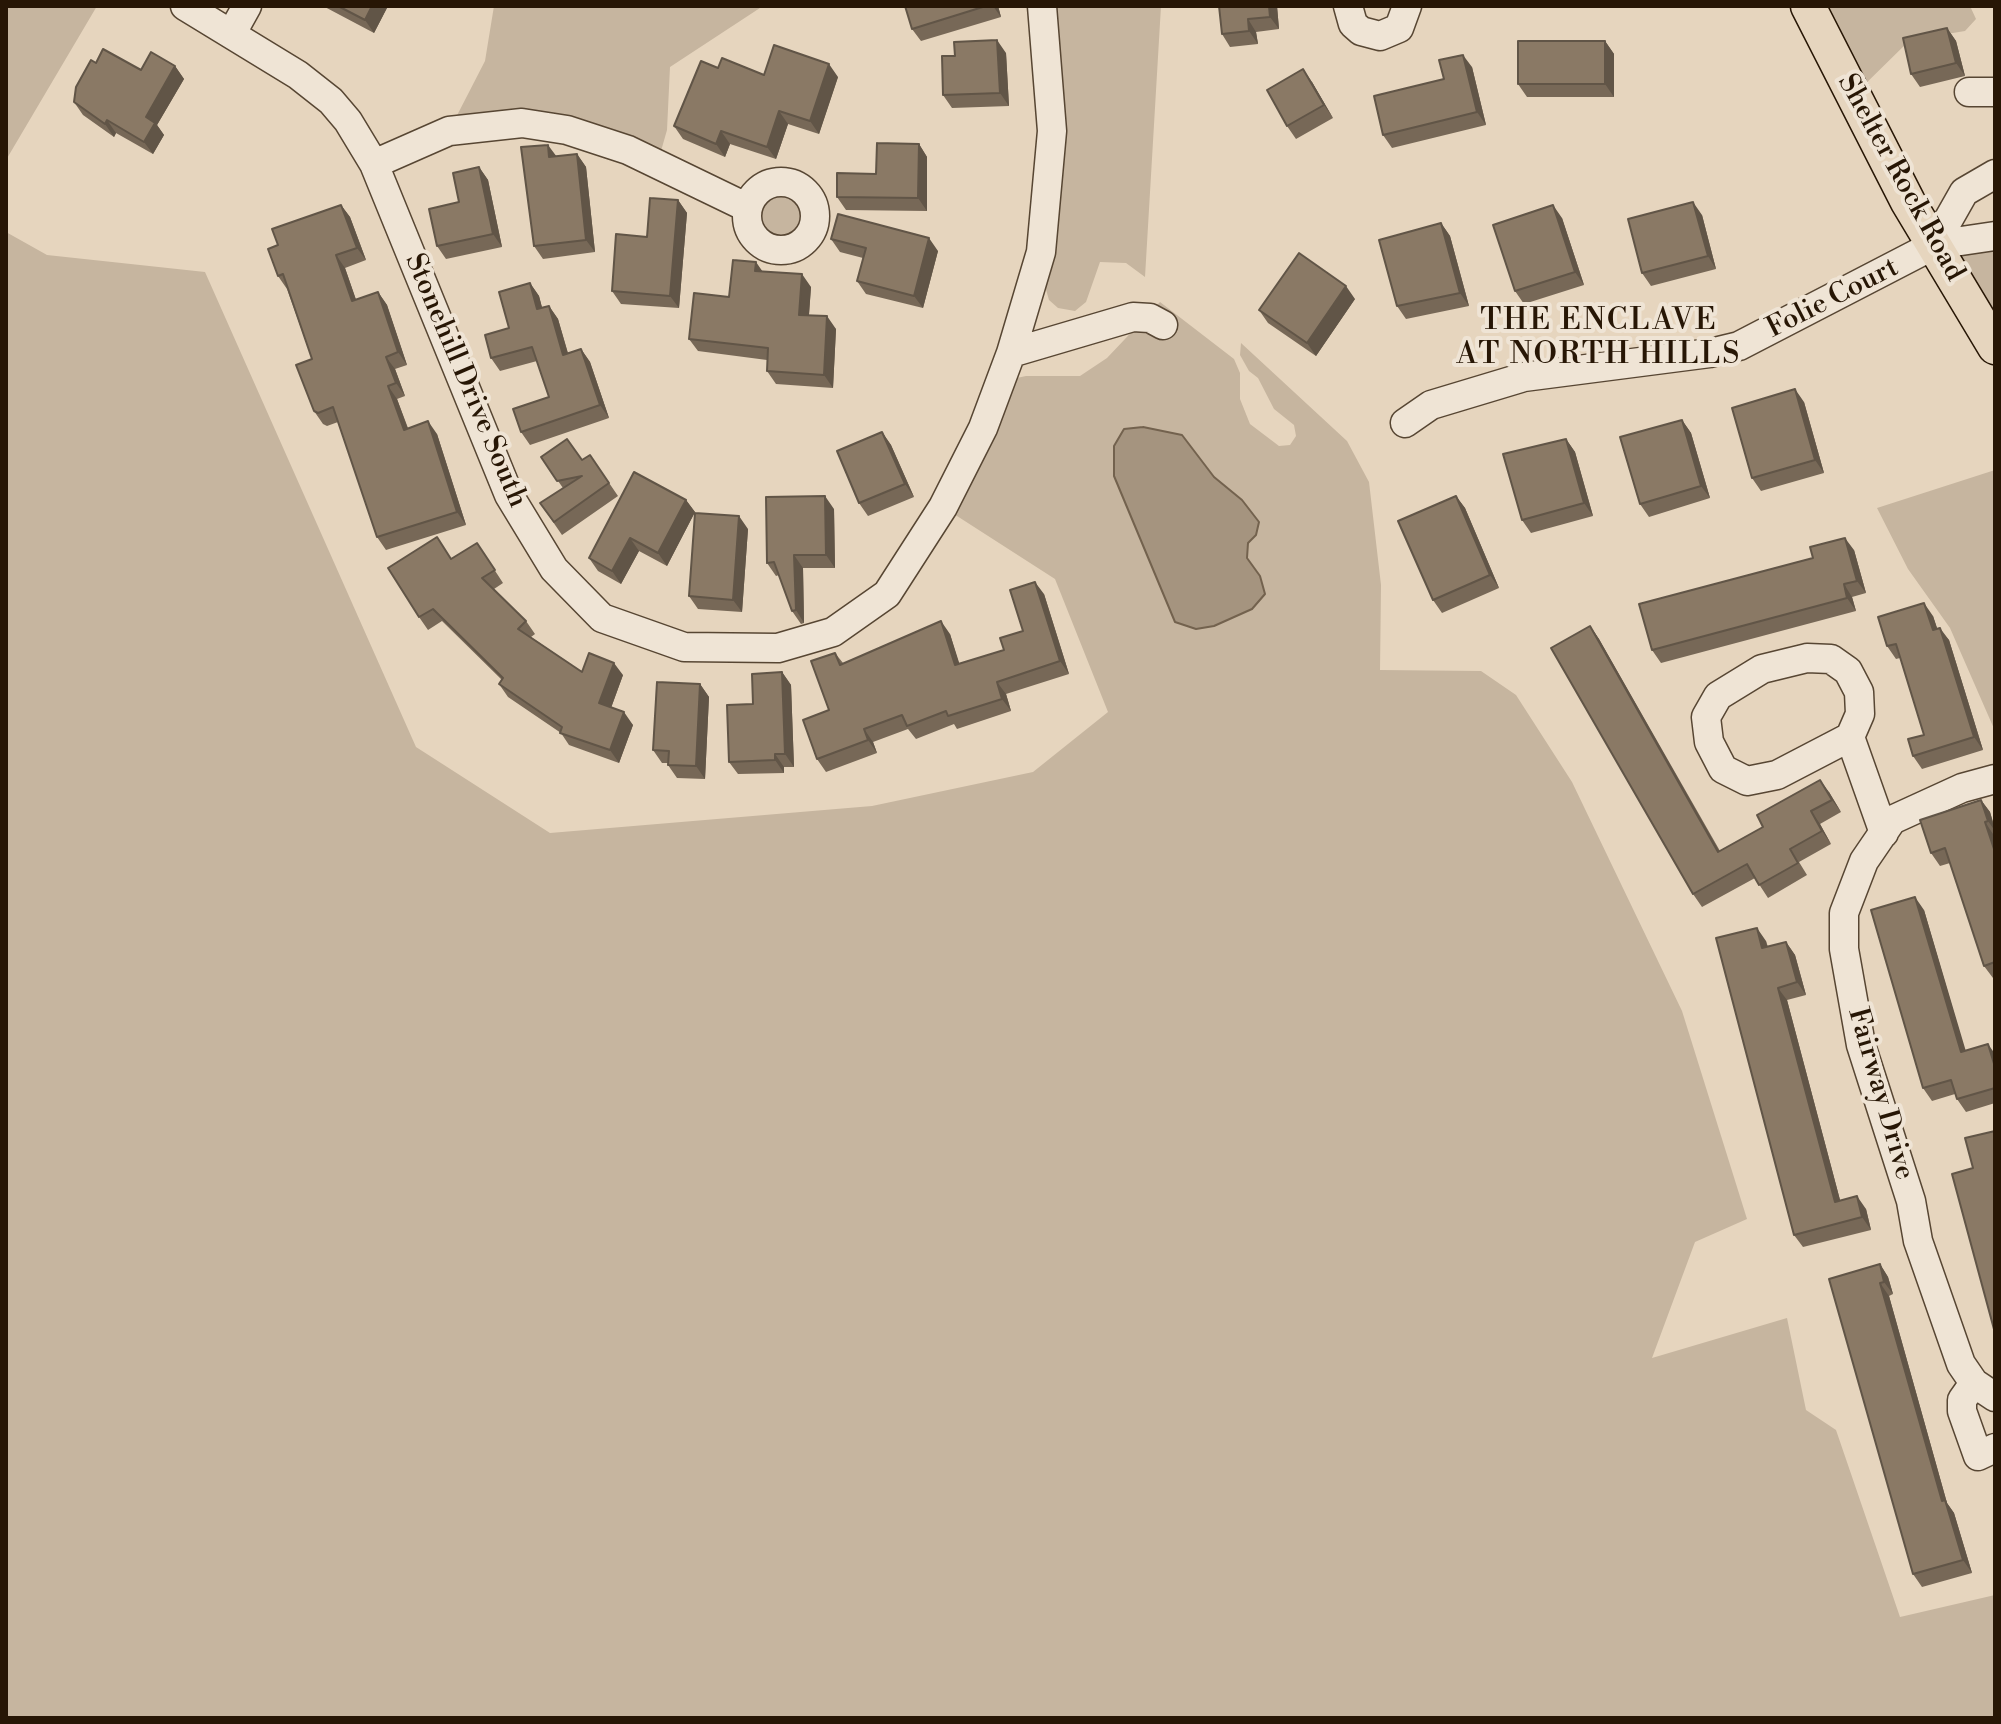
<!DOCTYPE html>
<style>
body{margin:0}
#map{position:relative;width:2001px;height:1724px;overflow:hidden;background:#e6d5be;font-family:"Libre Bodoni",serif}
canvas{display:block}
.frame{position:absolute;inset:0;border:8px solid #271605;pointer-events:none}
</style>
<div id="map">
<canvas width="2001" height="1724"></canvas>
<div class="frame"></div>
</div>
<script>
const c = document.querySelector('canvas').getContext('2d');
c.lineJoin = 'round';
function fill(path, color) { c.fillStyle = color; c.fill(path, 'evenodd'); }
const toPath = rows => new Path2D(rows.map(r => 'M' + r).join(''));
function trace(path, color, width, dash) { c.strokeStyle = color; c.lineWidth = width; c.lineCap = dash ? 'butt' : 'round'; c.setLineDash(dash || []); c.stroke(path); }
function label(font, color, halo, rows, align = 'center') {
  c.font = font + ' "Libre Bodoni",serif'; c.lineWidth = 8; c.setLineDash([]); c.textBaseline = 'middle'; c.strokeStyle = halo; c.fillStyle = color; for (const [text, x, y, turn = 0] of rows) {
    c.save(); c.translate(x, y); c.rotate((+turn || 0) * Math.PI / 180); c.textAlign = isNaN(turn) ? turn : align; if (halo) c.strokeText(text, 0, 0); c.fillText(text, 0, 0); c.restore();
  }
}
fill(toPath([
 [6,6,97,6,6,160],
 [494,6,763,6,670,67,667,130,657,165,567,130,449,131,485,61],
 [1042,6,1161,6,1145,277,1126,263,1100,262,1086,302,1075,311,1058,308,1049,300,1041,272],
 [1808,6,1970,6,1976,19,1965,31,1910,40,1854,95],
 '747 216a34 34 0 1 1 68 0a34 34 0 1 1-68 0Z',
 [6,232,47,255,205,272,416,747,550,833,872,806,1033,772,1108,712,1055,579,943,507,1003,381,1026,376,1080,376,1107,358,1160,302,1234,359,1240,373,1240,399,1250,424,1279,446,1290,445,1296,436,1294,425,1274,409,1258,378,1249,371,1240,355,1241,343,1347,441,1369,482,1381,585,1380,670,1481,671,1516,695,1572,782,1682,1011,1747,1219,1695,1242,1652,1358,1787,1318,1806,1410,1836,1430,1900,1617,1995,1595,1995,1718,6,1718],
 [1182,435,1214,477,1242,500,1256,535,1248,543,1247,558,1260,576,1252,609,1214,626],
 [1995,236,1995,347,1934,245],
 [1995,470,1995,731,1950,628,1908,569,1877,508]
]), '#c6b59f');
const water = toPath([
 [1143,427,1182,435,1214,477,1242,500,1259,522,1256,535,1248,543,1247,558,1260,576,1265,594,1252,609,1214,626,1196,629,1175,622,1114,476,1114,446,1124,429,1143,427]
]);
fill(water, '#a5947f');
trace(water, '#73624e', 2);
const minor = toPath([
 [185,6,298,75,331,101,348,121,374,164,509,495,554,569,602,618,684,647,778,648,833,632,887,594,943,507,983,428,1011,353,1041,252,1052,131,1042,6],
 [1348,6,1353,24,1361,31,1380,36,1399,28,1407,6],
 [232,33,247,6],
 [1969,92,1995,92],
 [374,164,449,131,522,123,567,130,628,150,748,208],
 '747 216a34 34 0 1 1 68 0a34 34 0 1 1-68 0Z',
 [1934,245,1964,192,1995,174],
 [1011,353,1133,317,1150,318,1163,325],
 [1405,423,1431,405,1524,377,1710,353,1739,346,1934,245,1995,236],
 [1807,658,1831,659,1848,671,1859,692,1860,714,1850,737,1777,775,1747,781,1723,769,1709,742,1706,717,1718,696,1762,669,1807,658],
 [1850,737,1884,833],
 [1995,779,1962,788,1892,820,1864,861,1844,913,1844,949,1861,1045,1911,1201,1918,1241,1961,1364,1974,1383,1995,1397],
 [1974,1383,1962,1400,1962,1411,1978,1456,1995,1448]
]);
const major = toPath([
 [1808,6,1908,202,1995,347]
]);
trace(minor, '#574633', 31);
trace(major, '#271605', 37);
trace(minor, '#efe4d5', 28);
trace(major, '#e6d5be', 34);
fill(toPath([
 [323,6,388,6,374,33],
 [905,6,998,6,1001,17,921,41,912,29],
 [1219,6,1277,6,1279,29,1256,32,1258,44,1230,47,1222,34],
 [1947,28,1956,41,1965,76,1920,87,1911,74],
 [1605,41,1614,54,1614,97,1527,97,1518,84],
 [1006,53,1009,106,952,108,943,95],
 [96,63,141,70,175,66,184,79,157,125,164,135,153,154,116,133,114,137,83,115,74,102],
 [1472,67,1486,125,1392,148,1383,135,1444,79],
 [718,68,764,75,838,77,819,134,788,124,776,159,730,144,725,157,683,139,674,126],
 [1312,82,1333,118,1296,139,1287,126],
 [919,144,927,157,927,211,846,210,837,197,876,174],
 [577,154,586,167,595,252,543,259,534,246,556,156],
 [479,167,488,180,502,247,446,259,437,246],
 [678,200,687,213,679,308,621,304,612,291,647,237],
 [341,205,350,217,366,260,345,268,356,300,378,292,387,305,407,365,395,369,405,396,397,399,408,428,437,434,466,525,386,550,377,537,338,422,327,426,323,424,314,411,312,359,287,289,278,276,278,245],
 [1702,215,1716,269,1651,286,1642,273],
 [1562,218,1584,285,1524,304,1515,291],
 [1441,223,1450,236,1469,306,1406,319,1397,306],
 [831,239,938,251,923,308,866,294,857,281,863,258,840,252],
 [763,271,811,287,809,315,836,329,833,388,776,384,767,371,767,360,698,351,689,339,729,297],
 [530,283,539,296,542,308,549,306,558,319,568,353,581,349,590,362,609,418,530,445,521,432,549,397,537,361,500,371,491,358,509,328],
 [1355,299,1316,356,1268,323,1259,310],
 [1804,402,1824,473,1761,491,1752,478],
 [1682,420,1691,433,1710,498,1649,517,1640,504],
 [882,432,891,445,914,497,868,516,859,503],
 [1566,439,1575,452,1593,516,1531,533,1522,520],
 [590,455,618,496,562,535,540,503,563,488,541,457,582,460],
 [1456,496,1465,508,1499,588,1442,613,1433,600],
 [686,500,695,512,667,566,639,551,621,584,598,571,589,558],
 [834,509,835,568,803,568,804,623,801,624,792,611,779,575,776,576,767,563],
 [748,529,742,612,698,609,689,596],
 [477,543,503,583,494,589,526,621,535,634,531,637,582,672,623,675,611,708,633,725,619,763,569,745,561,733,508,697,499,684,502,680,442,621,428,630,419,617,452,559],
 [1854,550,1866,593,1852,597,1856,611,1661,663,1652,650],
 [1044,594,1069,674,1006,694,1011,711,957,729,954,724,916,739,908,729,873,742,877,753,826,772,817,759,829,710,835,653,843,663,950,634,959,664,1004,650,1023,631],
 [1933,616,1937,628,1949,640,1983,750,1922,769,1913,756,1924,735,1900,658,1896,659,1887,646],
 [1590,626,1599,639,1720,851,1829,792,1841,812,1820,824,1831,844,1799,862,1807,875,1768,898,1755,878,1702,907,1693,894],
 [782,672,791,685,794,767,784,767,784,773,738,774,729,762,753,704],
 [700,684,709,697,705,779,677,778,668,765,668,763,662,763,653,750],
 [1981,800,1990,812,1995,828,1995,978,1993,978,1984,966,1950,863,1940,866,1931,853],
 [1924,910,1965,1051,1995,1054,1995,1103,1966,1112,1957,1099,1955,1094,1932,1101,1923,1088],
 [1766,941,1768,947,1786,942,1795,955,1806,995,1787,1000,1840,1200,1866,1209,1871,1230,1803,1247,1794,1235],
 [1880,1264,1888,1277,1893,1294,1889,1296,1947,1503,1954,1513,1972,1573,1922,1587,1913,1574,1829,1279]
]), '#776857');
fill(toPath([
 [372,6,388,6,374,33,365,20],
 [993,6,998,6,1001,17],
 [1269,6,1277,6,1279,29,1270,17],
 [1248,19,1256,32,1258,44,1249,31],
 [1947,28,1956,41,1965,76,1956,63],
 [997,40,1006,53,1009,106,1000,93],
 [1605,41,1614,54,1614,97,1605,84],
 [1463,55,1472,67,1486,125,1477,112],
 [829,64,838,77,819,134,810,121],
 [175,66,184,79,157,125,164,135,153,154,144,142,146,117],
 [1303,69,1312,82,1333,118,1324,105],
 [779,111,788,124,776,159,767,147],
 [107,120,116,133,114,137,105,124],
 [721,131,730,144,725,157,716,144],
 [919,144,927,157,927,211,918,198],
 [548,145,557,157,549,157],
 [577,154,586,167,595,252,586,240],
 [479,167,488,180,502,247,493,234],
 [678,200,687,213,679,308,670,296],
 [1693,202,1702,215,1716,269,1708,256],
 [341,205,350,217,366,260,357,248],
 [1553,205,1562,218,1584,285,1575,272],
 [1441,223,1450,236,1469,306,1460,293],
 [929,238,938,251,923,308,914,296],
 [336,255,345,268,361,314,352,301],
 [756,262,765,275,755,271],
 [802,274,811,287,808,327,799,315],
 [530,283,539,296,546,322,537,309],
 [1346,286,1355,299,1316,356,1307,343],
 [378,292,387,305,407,365,398,352],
 [549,306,558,319,572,368,563,355],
 [827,316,836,329,833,388,824,375],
 [581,349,590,362,609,418,600,405],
 [386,357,395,369,405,396,396,383],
 [388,386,397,399,413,443,404,430],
 [1795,389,1804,402,1824,473,1815,460],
 [1682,420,1691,433,1710,498,1701,486],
 [428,421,437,434,466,525,457,512],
 [882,432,891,445,914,497,905,484],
 [1566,439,1575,452,1593,516,1584,503],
 [825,496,834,509,835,568,826,555],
 [1456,496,1465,508,1499,588,1490,575],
 [686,500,695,512,667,566,658,553],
 [739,516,748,529,742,612,733,600],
 [630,538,639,551,621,584,612,571],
 [1845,538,1854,550,1866,593,1857,581],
 [794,555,803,568,804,623,796,610],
 [1035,582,1044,594,1069,674,1060,661],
 [1844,584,1852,597,1856,611,1847,598],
 [1924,603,1933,616,1942,643,1933,630],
 [941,621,950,634,964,678,955,665],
 [1590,626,1599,639,1727,865,1718,852],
 [1940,628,1949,640,1983,750,1974,737],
 [614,663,623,675,608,716,599,703],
 [782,672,791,685,794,767,785,754],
 [997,682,1006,694,1011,711,1002,699],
 [700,684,709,697,705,779,696,766],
 [624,712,633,725,619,763,610,750],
 [864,729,873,742,877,753,868,740],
 [775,754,784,767,784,773,775,760],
 [1820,780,1829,792,1841,812,1832,800],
 [1981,800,1990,812,1995,831,1988,821],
 [1811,811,1820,824,1831,844,1822,831],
 [1985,822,1995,837,1995,852],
 [1915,897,1924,910,1970,1065,1961,1052],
 [1757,928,1766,941,1771,961,1762,948],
 [1786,942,1795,955,1806,995,1797,982],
 [1778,988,1787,1000,1844,1215,1835,1202],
 [1988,1044,1995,1054,1995,1067],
 [1857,1196,1866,1209,1871,1230,1862,1217],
 [1880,1264,1888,1277,1893,1294,1884,1282],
 [1880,1283,1889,1296,1947,1503,1954,1513,1972,1573,1963,1560,1942,1501]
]), '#615547');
const building = toPath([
 [338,6,372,6,365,20,338,6],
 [905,6,986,6,912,29,905,6],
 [1219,6,1269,6,1270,17,1248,19,1249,31,1222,34,1219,6],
 [1947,28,1956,63,1911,74,1903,38,1947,28],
 [997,40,1000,93,943,95,942,56,955,56,954,42,997,40],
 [1518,41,1605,41,1605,84,1518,84,1518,41],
 [774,45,829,64,810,121,779,111,767,147,721,131,716,144,674,126,701,61,718,68,722,58,764,75,774,45],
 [103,49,141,70,151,52,175,66,146,117,155,123,144,142,107,120,105,124,74,102,76,87,91,60,96,63,103,49],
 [1463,55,1477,112,1383,135,1374,96,1444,79,1439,60,1463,55],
 [1303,69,1324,105,1287,126,1267,90,1303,69],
 [877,143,919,144,918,198,837,197,837,173,876,174,877,143],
 [548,145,549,157,577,154,586,240,534,246,521,147,548,145],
 [479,167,493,234,437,246,429,209,459,202,453,173,479,167],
 [650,198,678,200,670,296,612,291,616,234,647,237,650,198],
 [1693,202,1708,256,1642,273,1628,219,1693,202],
 [341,205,357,248,336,255,352,301,378,292,398,352,386,357,396,383,388,386,404,430,428,421,457,512,377,537,333,407,318,413,314,411,296,365,312,359,283,274,278,276,268,249,278,245,272,229,341,205],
 [1553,205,1575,272,1515,291,1493,225,1553,205],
 [838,214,929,238,914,296,857,281,866,248,831,239,838,214],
 [1441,223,1460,293,1397,306,1379,240,1441,223],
 [1299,253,1346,286,1307,343,1259,310,1299,253],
 [733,260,756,262,755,271,802,274,799,315,827,316,824,375,767,371,768,348,689,339,694,293,729,297,733,260],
 [530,283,537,309,549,306,563,355,581,349,600,405,521,432,513,409,549,397,532,347,491,358,485,335,509,328,499,292,530,283],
 [1795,389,1815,460,1752,478,1732,408,1795,389],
 [1682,420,1701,486,1640,504,1620,437,1682,420],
 [882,432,905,484,859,503,837,451,882,432],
 [567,439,582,460,590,455,609,483,554,522,540,503,582,476,557,481,541,457,567,439],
 [1566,439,1584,503,1522,520,1503,454,1566,439],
 [634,472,686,500,658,553,630,538,612,571,589,558,634,472],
 [825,496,826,555,794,555,796,610,792,611,774,562,767,563,766,497,825,496],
 [1456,496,1490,575,1433,600,1398,521,1456,496],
 [695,513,739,516,733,600,689,596,695,513],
 [437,537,451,559,477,543,495,570,482,578,526,621,518,629,582,672,589,653,614,663,599,703,624,712,610,750,560,733,562,727,499,684,503,678,433,609,419,617,388,568,437,537],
 [1845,538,1857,581,1844,584,1847,598,1652,650,1639,604,1813,558,1810,547,1845,538],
 [1035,582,1060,661,997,682,1002,699,948,716,946,711,907,726,902,715,864,729,868,740,817,759,803,720,829,710,811,661,835,653,840,665,941,621,955,665,1004,650,1000,638,1023,631,1010,590,1035,582],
 [1924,603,1933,630,1940,628,1974,737,1913,756,1908,739,1924,735,1896,644,1887,646,1878,617,1924,603],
 [1590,626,1718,852,1763,827,1757,815,1820,780,1832,800,1811,811,1822,831,1790,849,1798,863,1759,885,1747,864,1693,894,1551,648,1590,626],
 [782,672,785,754,775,754,775,760,729,762,727,705,753,704,752,674,782,672],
 [657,682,700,684,696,766,668,765,669,751,653,750,657,682],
 [1981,800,1988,821,1985,822,1995,852,1995,962,1984,966,1945,848,1931,853,1920,820,1981,800],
 [1915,897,1961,1052,1988,1044,1995,1067,1995,1088,1957,1099,1951,1080,1923,1088,1871,910,1915,897],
 [1757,928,1762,948,1786,942,1797,982,1778,988,1835,1202,1857,1196,1862,1217,1794,1235,1716,938,1757,928],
 [1995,1131,1995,1333,1952,1174,1973,1168,1965,1138,1995,1131],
 [1880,1264,1884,1282,1880,1283,1942,1501,1945,1500,1963,1560,1913,1574,1829,1279,1880,1264]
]);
fill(building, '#8a7965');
trace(building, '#615547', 2);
label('28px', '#271605', '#efe4d5', [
 ["Shelter Rock Road",1900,178,61],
 ["Folie Court",1833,299,-27],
 ["Stonehill Drive South",465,381,67],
 ["Fairway Drive",1880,1094,74]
]);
c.letterSpacing = '2px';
label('30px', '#271605', '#efe4d5', [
 ["THE ENCLAVE",1599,322],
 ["AT NORTH HILLS",1599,356]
]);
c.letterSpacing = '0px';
</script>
